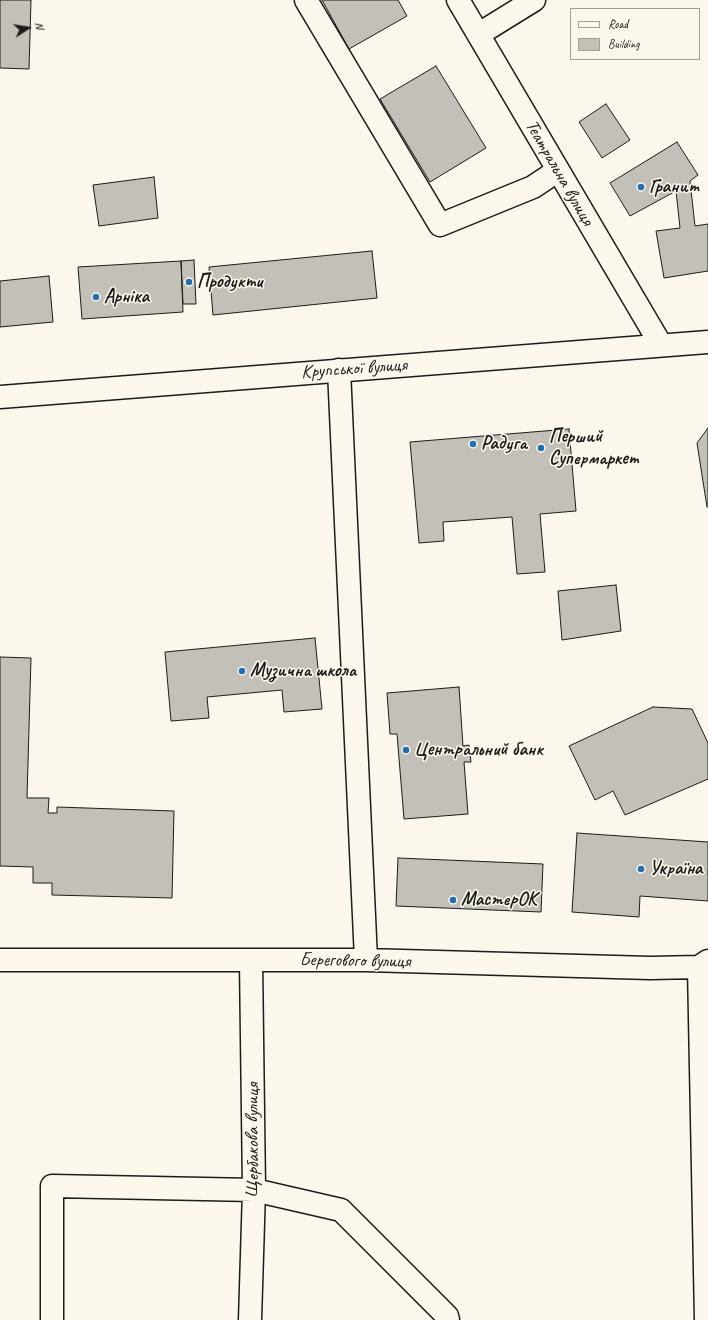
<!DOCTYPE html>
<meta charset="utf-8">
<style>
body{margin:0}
#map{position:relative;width:708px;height:1320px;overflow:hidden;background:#fbf7ec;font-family:Caveat,sans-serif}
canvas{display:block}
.legend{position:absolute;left:570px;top:8px;width:130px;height:52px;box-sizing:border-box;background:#fbf7ec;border:1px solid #a29f99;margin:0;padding:5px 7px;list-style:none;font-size:12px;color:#1c1c1c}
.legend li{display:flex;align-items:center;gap:8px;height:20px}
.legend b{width:20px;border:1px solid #a29f99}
.north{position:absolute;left:8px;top:8px;width:40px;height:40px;-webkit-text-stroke:3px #fbf7ec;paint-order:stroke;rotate:78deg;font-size:11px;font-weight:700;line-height:16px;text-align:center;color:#1c1c1c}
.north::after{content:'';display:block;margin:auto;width:14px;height:18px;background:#1c1c1c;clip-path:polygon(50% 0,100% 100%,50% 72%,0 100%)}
</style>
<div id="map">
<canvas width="708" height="1320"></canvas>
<ul class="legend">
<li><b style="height:5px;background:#fbf7ec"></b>Road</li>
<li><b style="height:11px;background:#c3c0b8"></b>Building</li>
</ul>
<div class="north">N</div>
</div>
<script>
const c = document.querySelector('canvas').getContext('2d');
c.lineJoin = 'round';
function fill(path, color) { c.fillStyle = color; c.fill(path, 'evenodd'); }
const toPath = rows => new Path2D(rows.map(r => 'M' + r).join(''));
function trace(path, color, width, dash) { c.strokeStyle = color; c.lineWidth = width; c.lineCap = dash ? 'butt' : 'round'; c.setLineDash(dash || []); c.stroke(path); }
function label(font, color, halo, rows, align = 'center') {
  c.font = font + ' Caveat,sans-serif'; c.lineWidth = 3; c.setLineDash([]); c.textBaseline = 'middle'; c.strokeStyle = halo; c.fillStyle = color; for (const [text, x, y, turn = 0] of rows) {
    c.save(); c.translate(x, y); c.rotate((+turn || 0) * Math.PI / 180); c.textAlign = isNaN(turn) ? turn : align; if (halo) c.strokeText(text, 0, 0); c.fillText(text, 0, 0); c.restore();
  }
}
const building = toPath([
 [0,0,31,0,29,69,0,68,0,0],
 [322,0,398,0,407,16,349,49,322,0],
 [436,66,486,148,430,182,380,99,436,66],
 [606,104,630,140,602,158,579,122,606,104],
 [677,142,698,175,690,181,695,226,708,224,708,271,664,278,656,231,680,228,676,191,630,216,610,183,677,142],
 [154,177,158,218,99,226,93,185,154,177],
 [372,251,377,298,213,315,209,267,372,251],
 [194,260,196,304,183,304,181,261,194,260],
 [181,261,183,312,82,319,78,267,181,261],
 [49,276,53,322,0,327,0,281,49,276],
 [708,428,708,507,707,507,697,443,708,428],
 [569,429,576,511,540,514,545,572,517,574,512,517,443,522,444,541,419,543,410,442,569,429],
 [616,585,621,631,562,640,558,591,616,585],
 [315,638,322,709,284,712,282,690,207,697,209,718,171,721,165,652,315,638],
 [0,657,31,658,27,798,49,798,48,813,57,813,57,807,174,811,172,898,52,895,52,883,33,883,33,867,0,866,0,657],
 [459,687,463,746,469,745,471,762,464,762,468,814,404,819,397,734,390,734,387,693,459,687],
 [653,707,692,709,708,743,708,779,625,815,613,791,595,800,569,746,653,707],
 [577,833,708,842,708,901,640,896,639,917,572,912,577,833],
 [398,858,543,864,541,912,396,906,398,858]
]);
fill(building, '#c3c0b8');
trace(building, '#1c1c1c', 1);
const minor = toPath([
 [306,0,440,225,533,187,557,171],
 [458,0,661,345],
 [479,34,534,0],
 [339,370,366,960],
 [0,960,366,960,650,968,699,967,708,961],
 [699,967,706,1320],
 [52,1320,52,1186,254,1190,341,1210,447,1316,448,1320],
 [250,1320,254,1190,251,961]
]);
const major = toPath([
 [0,397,708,342]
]);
trace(minor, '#1c1c1c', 25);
trace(major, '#1c1c1c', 25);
trace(minor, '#fbf7ec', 22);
trace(major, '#fbf7ec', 22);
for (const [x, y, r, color] of [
 [641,187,4,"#1f6fb2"],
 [189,282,4,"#1f6fb2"],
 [96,297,4,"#1f6fb2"],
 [473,444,4,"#1f6fb2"],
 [541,448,4,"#1f6fb2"],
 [242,671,4,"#1f6fb2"],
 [406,750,4,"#1f6fb2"],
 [641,869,4,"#1f6fb2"],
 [453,900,4,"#1f6fb2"]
]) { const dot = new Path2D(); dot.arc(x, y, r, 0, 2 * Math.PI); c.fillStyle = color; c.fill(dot); trace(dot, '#fbf7ec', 1.5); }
label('19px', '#1c1c1c', '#fbf7ec', [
 ["Театральна вулиця",559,173,60],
 ["Крупської вулиця",354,369,-4],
 ["Берегового вулиця",355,961,1],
 ["Щербакова вулиця",253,1140,-90]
]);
label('bold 19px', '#1c1c1c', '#fbf7ec', [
 ["Гранит",649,187],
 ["Продукти",197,282],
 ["Арніка",104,297],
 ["Перший",549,437],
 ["Супермаркет",549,459],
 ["Радуга",481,444],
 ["Музична школа",250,671],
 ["Центральний банк",414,750],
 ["Україна",649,869],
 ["МастерОК",461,900]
], 'left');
</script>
